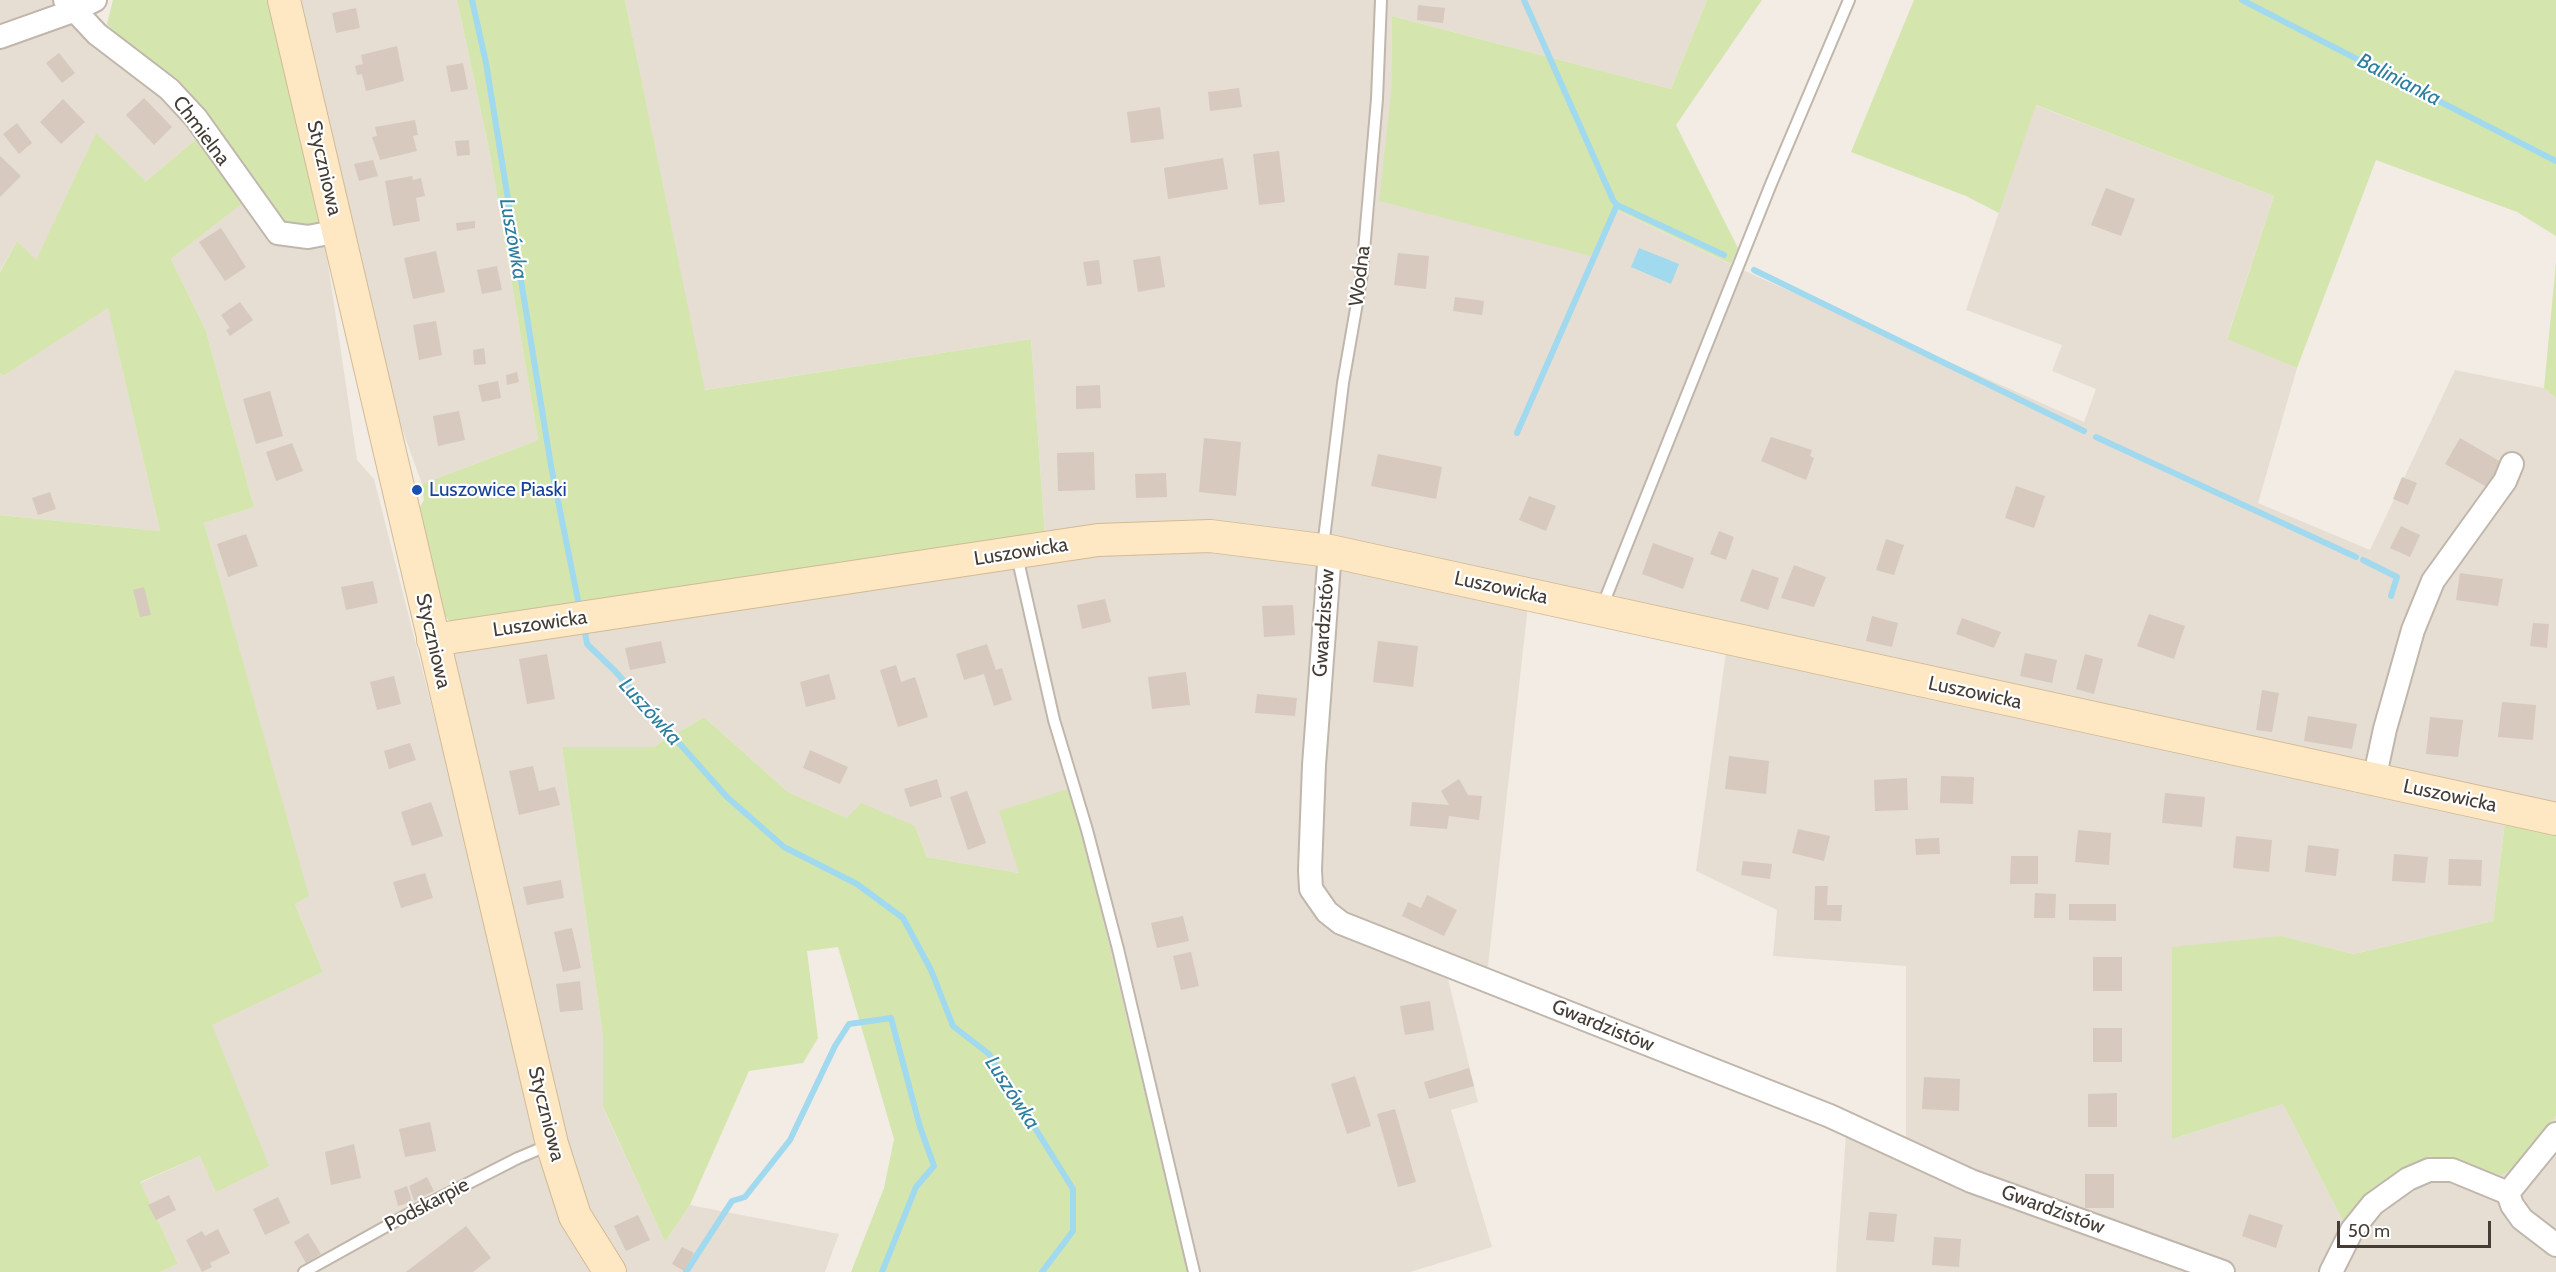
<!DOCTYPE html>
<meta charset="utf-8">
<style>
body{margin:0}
#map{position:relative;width:2556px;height:1272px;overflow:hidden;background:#f2ece5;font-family:Cabin,sans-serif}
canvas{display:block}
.scale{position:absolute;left:2337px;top:1221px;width:154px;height:27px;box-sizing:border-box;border:3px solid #443c35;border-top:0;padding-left:8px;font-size:18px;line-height:21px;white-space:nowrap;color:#443c35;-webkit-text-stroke:4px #fff;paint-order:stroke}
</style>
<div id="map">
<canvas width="2556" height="1272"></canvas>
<div class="scale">50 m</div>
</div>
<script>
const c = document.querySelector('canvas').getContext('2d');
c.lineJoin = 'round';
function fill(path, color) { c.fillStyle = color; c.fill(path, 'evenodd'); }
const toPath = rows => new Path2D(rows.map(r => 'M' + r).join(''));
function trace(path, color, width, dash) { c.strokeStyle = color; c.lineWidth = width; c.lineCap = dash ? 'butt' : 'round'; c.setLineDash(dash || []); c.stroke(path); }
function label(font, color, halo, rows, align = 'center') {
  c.font = font + ' Cabin,sans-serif'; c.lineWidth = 4.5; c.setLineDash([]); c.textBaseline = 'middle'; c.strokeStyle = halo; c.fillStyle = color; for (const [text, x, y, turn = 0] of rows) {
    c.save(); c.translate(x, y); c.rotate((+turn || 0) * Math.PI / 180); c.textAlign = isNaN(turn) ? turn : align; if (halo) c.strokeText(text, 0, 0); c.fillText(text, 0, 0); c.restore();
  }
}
fill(toPath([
 [0,0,79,0,126,43,178,79,212,126,146,181,96,134,36,261,17,241,0,271],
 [297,0,457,0,490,154,538,440,422,484,393,404],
 [625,0,1707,0,1671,89,1392,16,1391,94,1612,208,1747,272,2084,422,2096,389,2052,371,2062,345,1966,310,2035,105,2274,196,2227,338,2297,368,2258,503,2370,550,2455,370,2544,388,2556,398,2556,810,1337,543,1045,536,1031,339,704,390],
 [259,189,322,223,357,460,374,479,487,925,594,1272,160,1272,178,1264,140,1183,200,1156,211,1025,323,972,295,904,308,896,204,523,254,507,206,331,171,259],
 [108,307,160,531,0,515,0,373,3,376],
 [1208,545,1323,563,1528,605,1485,993,1448,979,1478,1102,1451,1110,1492,1247,1410,1272,1188,1272,1176,1218,1019,873,927,857,915,826,847,818,788,792,704,717,653,747,562,747,603,1036,603,1108,665,1242,690,1205,839,1234,825,1272,622,1272,576,1186,444,650,1098,549],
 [1726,652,2505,821,2493,921,2354,954,2281,936,2172,1139,2283,1104,2345,1225,2363,1197,2405,1167,2430,1156,2517,1167,2556,1116,2556,1272,1836,1272,1846,1135,1906,1144,1906,966,1773,956,1777,910,1696,871]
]), '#e6ded3');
fill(toPath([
 [113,0,268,0,322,223,303,232,286,224,259,190,171,259,206,331,254,507,204,523,309,896,295,904,323,972,212,1025,269,1166,216,1192,200,1156,140,1182,178,1264,160,1272,0,1272,0,515,160,531,108,308,3,376,0,373,0,272,17,241,36,260,96,133,146,181,212,126,178,79,126,43,107,24],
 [457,0,625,0,705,390,1031,339,1045,536,466,622,449,620,441,613,419,509,424,500,422,484,538,440,490,154],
 [1707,0,1762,0,1676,125,1738,248,1731,264,1613,208,1591,256,1379,201,1391,94,1392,16,1671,89],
 [1914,0,2556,0,2556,236,2517,212,2376,160,2297,368,2227,339,2274,196,2036,105,1999,213,1966,196,1851,152],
 [2556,262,2556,398,2544,388],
 [704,717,788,792,847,818,861,803,915,826,927,857,1019,873,999,811,1071,788,1188,1272,851,1272,884,1188,894,1139,838,947,807,951,818,1038,803,1063,749,1071,690,1205,665,1242,603,1107,603,1036,562,747,653,747],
 [2505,821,2556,834,2556,1116,2517,1167,2501,1175,2430,1156,2405,1167,2363,1197,2345,1225,2283,1104,2172,1139,2172,947,2281,936,2354,954,2493,921]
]), '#d4e6ae');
fill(toPath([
 [1639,248,1679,264,1671,284,1631,267]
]), '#a1d9ef');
trace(toPath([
 [472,0,486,63,551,466,580,610],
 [1524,0,1613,200,1617,205,1724,255],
 [2242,0,2556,161],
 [1754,270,2084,431],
 [1517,433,1617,205],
 [2096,437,2356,557],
 [2363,560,2397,577,2391,596],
 [584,626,587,644,615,671,727,797,784,847,857,884,903,918,931,970,953,1026,989,1054,1073,1189,1073,1231,1042,1272],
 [686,1272,732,1201,745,1197,790,1140,835,1046,849,1024,891,1018,920,1127,934,1166,916,1187,882,1272]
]), '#a1d9ef', 6);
fill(toPath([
 [1418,5,1445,8,1443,23,1417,20],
 [356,8,360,28,336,33,332,13],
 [397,46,404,81,366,91,362,74,357,75,355,66,363,64,361,55],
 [59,53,75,73,62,83,46,63],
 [463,63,468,89,451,92,446,66],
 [1239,88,1242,107,1210,111,1208,92],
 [144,98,172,127,154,145,126,115],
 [63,99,85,122,61,144,40,122],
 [1160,107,1164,139,1131,143,1127,112],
 [415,120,418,135,413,136,417,151,380,160,372,137,377,136,375,127],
 [17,123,32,143,19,154,3,134],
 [469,140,470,155,457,156,455,141],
 [1279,151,1285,202,1259,205,1253,154],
 [0,156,21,176,0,197],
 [1223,158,1228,189,1168,199,1164,168],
 [373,160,378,176,359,181,354,164],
 [412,176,413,180,421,178,425,196,416,198,420,221,393,226,385,181],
 [2106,188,2135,199,2121,236,2091,225],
 [475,221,475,228,457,231,456,223],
 [221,228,246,267,225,281,199,242],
 [436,251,445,292,413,299,404,258],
 [1398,253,1429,256,1426,289,1394,285],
 [1160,256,1165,287,1138,292,1133,260],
 [1099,260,1102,284,1087,286,1083,262],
 [497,266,502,290,482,294,477,270],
 [1455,297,1484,301,1482,315,1453,311],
 [240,302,253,320,230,336,226,330,230,328,221,315],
 [436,321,442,355,419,360,413,325],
 [484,348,486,364,474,365,473,350],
 [517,372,519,382,507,385,506,375],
 [498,381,501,398,482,402,478,385],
 [1100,385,1101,408,1076,409,1076,386],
 [270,391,283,436,256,444,243,399],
 [459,411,465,440,438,446,433,416],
 [1771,437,1812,450,1810,456,1814,458,1806,480,1761,461],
 [1204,438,1241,442,1236,496,1199,492],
 [2460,438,2501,462,2487,487,2445,464],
 [292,443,303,471,276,481,266,452],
 [1094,452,1095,490,1058,491,1057,453],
 [1378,454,1442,467,1436,499,1371,486],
 [1166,473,1167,497,1136,498,1135,474],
 [2402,477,2417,483,2408,505,2393,499],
 [2016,486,2045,496,2034,528,2005,518],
 [50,492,56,509,38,515,32,498],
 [1529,496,1556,506,1546,531,1519,520],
 [2401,526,2420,535,2410,557,2390,548],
 [1719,531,1734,537,1726,560,1710,554],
 [246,534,258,566,228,577,217,544],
 [1886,539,1904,545,1894,575,1876,570],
 [1653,543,1694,558,1683,589,1642,574],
 [1794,565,1826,577,1814,607,1781,598],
 [1752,569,1779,578,1768,610,1740,601],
 [2460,573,2503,579,2498,606,2456,600],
 [373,581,378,603,346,610,341,587],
 [144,587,151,615,140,617,133,590],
 [1105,599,1111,622,1082,629,1077,605],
 [1293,605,1295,635,1264,637,1262,606],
 [2149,614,2185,626,2174,659,2137,646],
 [1872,616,1898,623,1892,647,1866,641],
 [1962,618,2001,632,1994,648,1956,634],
 [2533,623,2549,624,2547,648,2530,646],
 [661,641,666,663,630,670,625,648],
 [1378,641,1418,646,1413,687,1373,682],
 [987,644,996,670,1002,668,1012,700,994,706,984,674,964,680,956,654],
 [2025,653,2057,660,2052,683,2020,676],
 [547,654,555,699,527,704,519,659],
 [2085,654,2103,659,2094,694,2076,689],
 [896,665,901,682,915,677,928,717,898,727,880,670],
 [1186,672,1190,705,1152,709,1148,677],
 [829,674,836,699,806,707,800,682],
 [394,676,401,704,377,710,370,682],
 [2262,690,2279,693,2272,732,2256,730],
 [1257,694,1297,698,1295,716,1255,713],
 [2502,702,2536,705,2533,740,2498,737],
 [2308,716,2357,724,2352,749,2304,741],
 [2430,717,2463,720,2458,757,2426,754],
 [410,743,416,760,389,769,384,751],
 [810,750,848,767,840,784,803,768],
 [1729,756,1769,761,1766,794,1725,789],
 [533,766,539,791,555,787,560,805,519,815,509,771],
 [1941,776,1974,777,1973,804,1940,803],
 [1907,778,1908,810,1875,811,1874,780],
 [937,779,942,797,910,807,904,789],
 [1459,779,1468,795,1482,796,1479,820,1449,816,1447,829,1410,826,1412,802,1449,805,1441,791],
 [967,791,986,843,968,850,950,797],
 [2165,793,2205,797,2202,827,2162,823],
 [431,802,443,836,412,846,401,812],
 [1798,829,1830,836,1824,861,1792,853],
 [2078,830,2111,833,2109,865,2075,862],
 [2236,836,2272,840,2269,872,2233,868],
 [1939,838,1940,854,1916,855,1915,839],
 [2308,845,2339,849,2336,876,2305,872],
 [2394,854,2428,857,2425,883,2392,881],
 [2011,856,2038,856,2038,884,2010,884],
 [2449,859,2482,860,2481,886,2448,885],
 [1743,861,1772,864,1770,879,1741,875],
 [425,873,433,898,401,908,393,882],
 [561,880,564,898,527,905,523,887],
 [1815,886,1828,886,1827,905,1842,905,1841,921,1814,920],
 [2035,893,2056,894,2055,918,2034,918],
 [1427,895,1457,910,1444,936,1402,916,1408,902,1421,908],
 [2069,904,2116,904,2116,921,2069,920],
 [1183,916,1189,941,1157,948,1151,923],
 [572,928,581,968,563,972,554,932],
 [1191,952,1199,986,1181,990,1173,956],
 [2093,957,2122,957,2122,991,2093,991],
 [580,981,583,1010,560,1012,556,984],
 [1430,1001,1434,1030,1405,1035,1400,1006],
 [2093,1028,2122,1028,2122,1062,2093,1062],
 [1469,1068,1474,1086,1429,1099,1424,1082],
 [1355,1076,1371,1126,1347,1134,1331,1084],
 [1924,1077,1960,1079,1959,1111,1922,1109],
 [2117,1093,2117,1127,2088,1127,2088,1094],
 [1395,1109,1416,1182,1398,1187,1377,1114],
 [430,1122,436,1151,405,1157,399,1129],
 [354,1144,361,1178,331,1185,325,1152],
 [2085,1174,2114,1174,2114,1208,2085,1208],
 [427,1177,434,1191,414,1201,409,1186],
 [407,1186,412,1202,398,1206,394,1191],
 [169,1195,176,1210,156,1220,148,1205],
 [278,1197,290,1223,265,1235,253,1209],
 [1869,1212,1897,1214,1894,1242,1866,1240],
 [2249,1214,2283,1225,2276,1248,2242,1236],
 [638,1215,650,1240,626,1251,614,1226],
 [466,1226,491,1258,473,1272,406,1272],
 [218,1229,230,1253,210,1263,212,1267,202,1272,186,1240,202,1231,205,1236],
 [308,1233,321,1254,306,1263,294,1242],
 [1934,1237,1961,1239,1959,1267,1932,1265],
 [682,1247,694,1253,684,1271,672,1264]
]), '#d7c9bd');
const lane = toPath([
 [1323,547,1343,383,1362,274,1377,99,1381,0],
 [1017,556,1054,720,1087,830,1118,949,1194,1272],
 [1602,607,1771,184,1849,0],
 [304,1272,412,1212,518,1158,549,1145]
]);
const street = toPath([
 [65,0,97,34,169,89,196,118,278,233,308,237,339,231],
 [0,37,73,11,95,0],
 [1330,551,1314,765,1310,870,1311,889,1327,912,1341,923,1830,1116,1971,1181,2223,1272],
 [2374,780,2385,729,2413,630,2433,581,2505,481,2512,464],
 [2508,1193,2512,1205,2522,1219,2556,1245],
 [2331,1272,2352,1230,2373,1204,2408,1179,2429,1170,2452,1170,2508,1193,2556,1134]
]);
const secondary = toPath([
 [284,0,552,1144,575,1216,610,1272],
 [433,640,1098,540,1210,536,1330,551,2556,819]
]);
trace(lane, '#c0b6ab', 14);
trace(street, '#c0b6ab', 26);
trace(secondary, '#d2ba95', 34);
trace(lane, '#fff', 10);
trace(street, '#fff', 22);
trace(secondary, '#fee8c3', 32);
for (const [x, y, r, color] of [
 [417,490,6,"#1a4fb4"]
]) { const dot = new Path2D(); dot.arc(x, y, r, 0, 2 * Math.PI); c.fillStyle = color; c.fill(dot); trace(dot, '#fff', 2); }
label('20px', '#443c35', '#fff', [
 ["Chmielna",201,131,53],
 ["Styczniowa",324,168,77],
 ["Wodna",1360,276,-83],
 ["Luszowicka",1021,552,-9],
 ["Luszowicka",1501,588,12],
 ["Gwardzistów",1324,623,-86],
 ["Luszowicka",540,624,-8],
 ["Styczniowa",433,641,77],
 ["Luszowicka",1975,693,12],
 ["Luszowicka",2450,796,12],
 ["Gwardzistów",1603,1026,22],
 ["Styczniowa",546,1114,76],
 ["Podskarpie",427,1205,-28],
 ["Gwardzistów",2053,1210,20]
]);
label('20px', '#164399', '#fff', [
 ["Luszowice Piaski",429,490]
], 'left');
label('italic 21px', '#2d7d9e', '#fff', [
 ["Balinianka",2399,80,27],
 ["Luszówka",513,239,80],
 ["Luszówka",650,712,48],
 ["Luszówka",1012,1093,57]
]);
</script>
